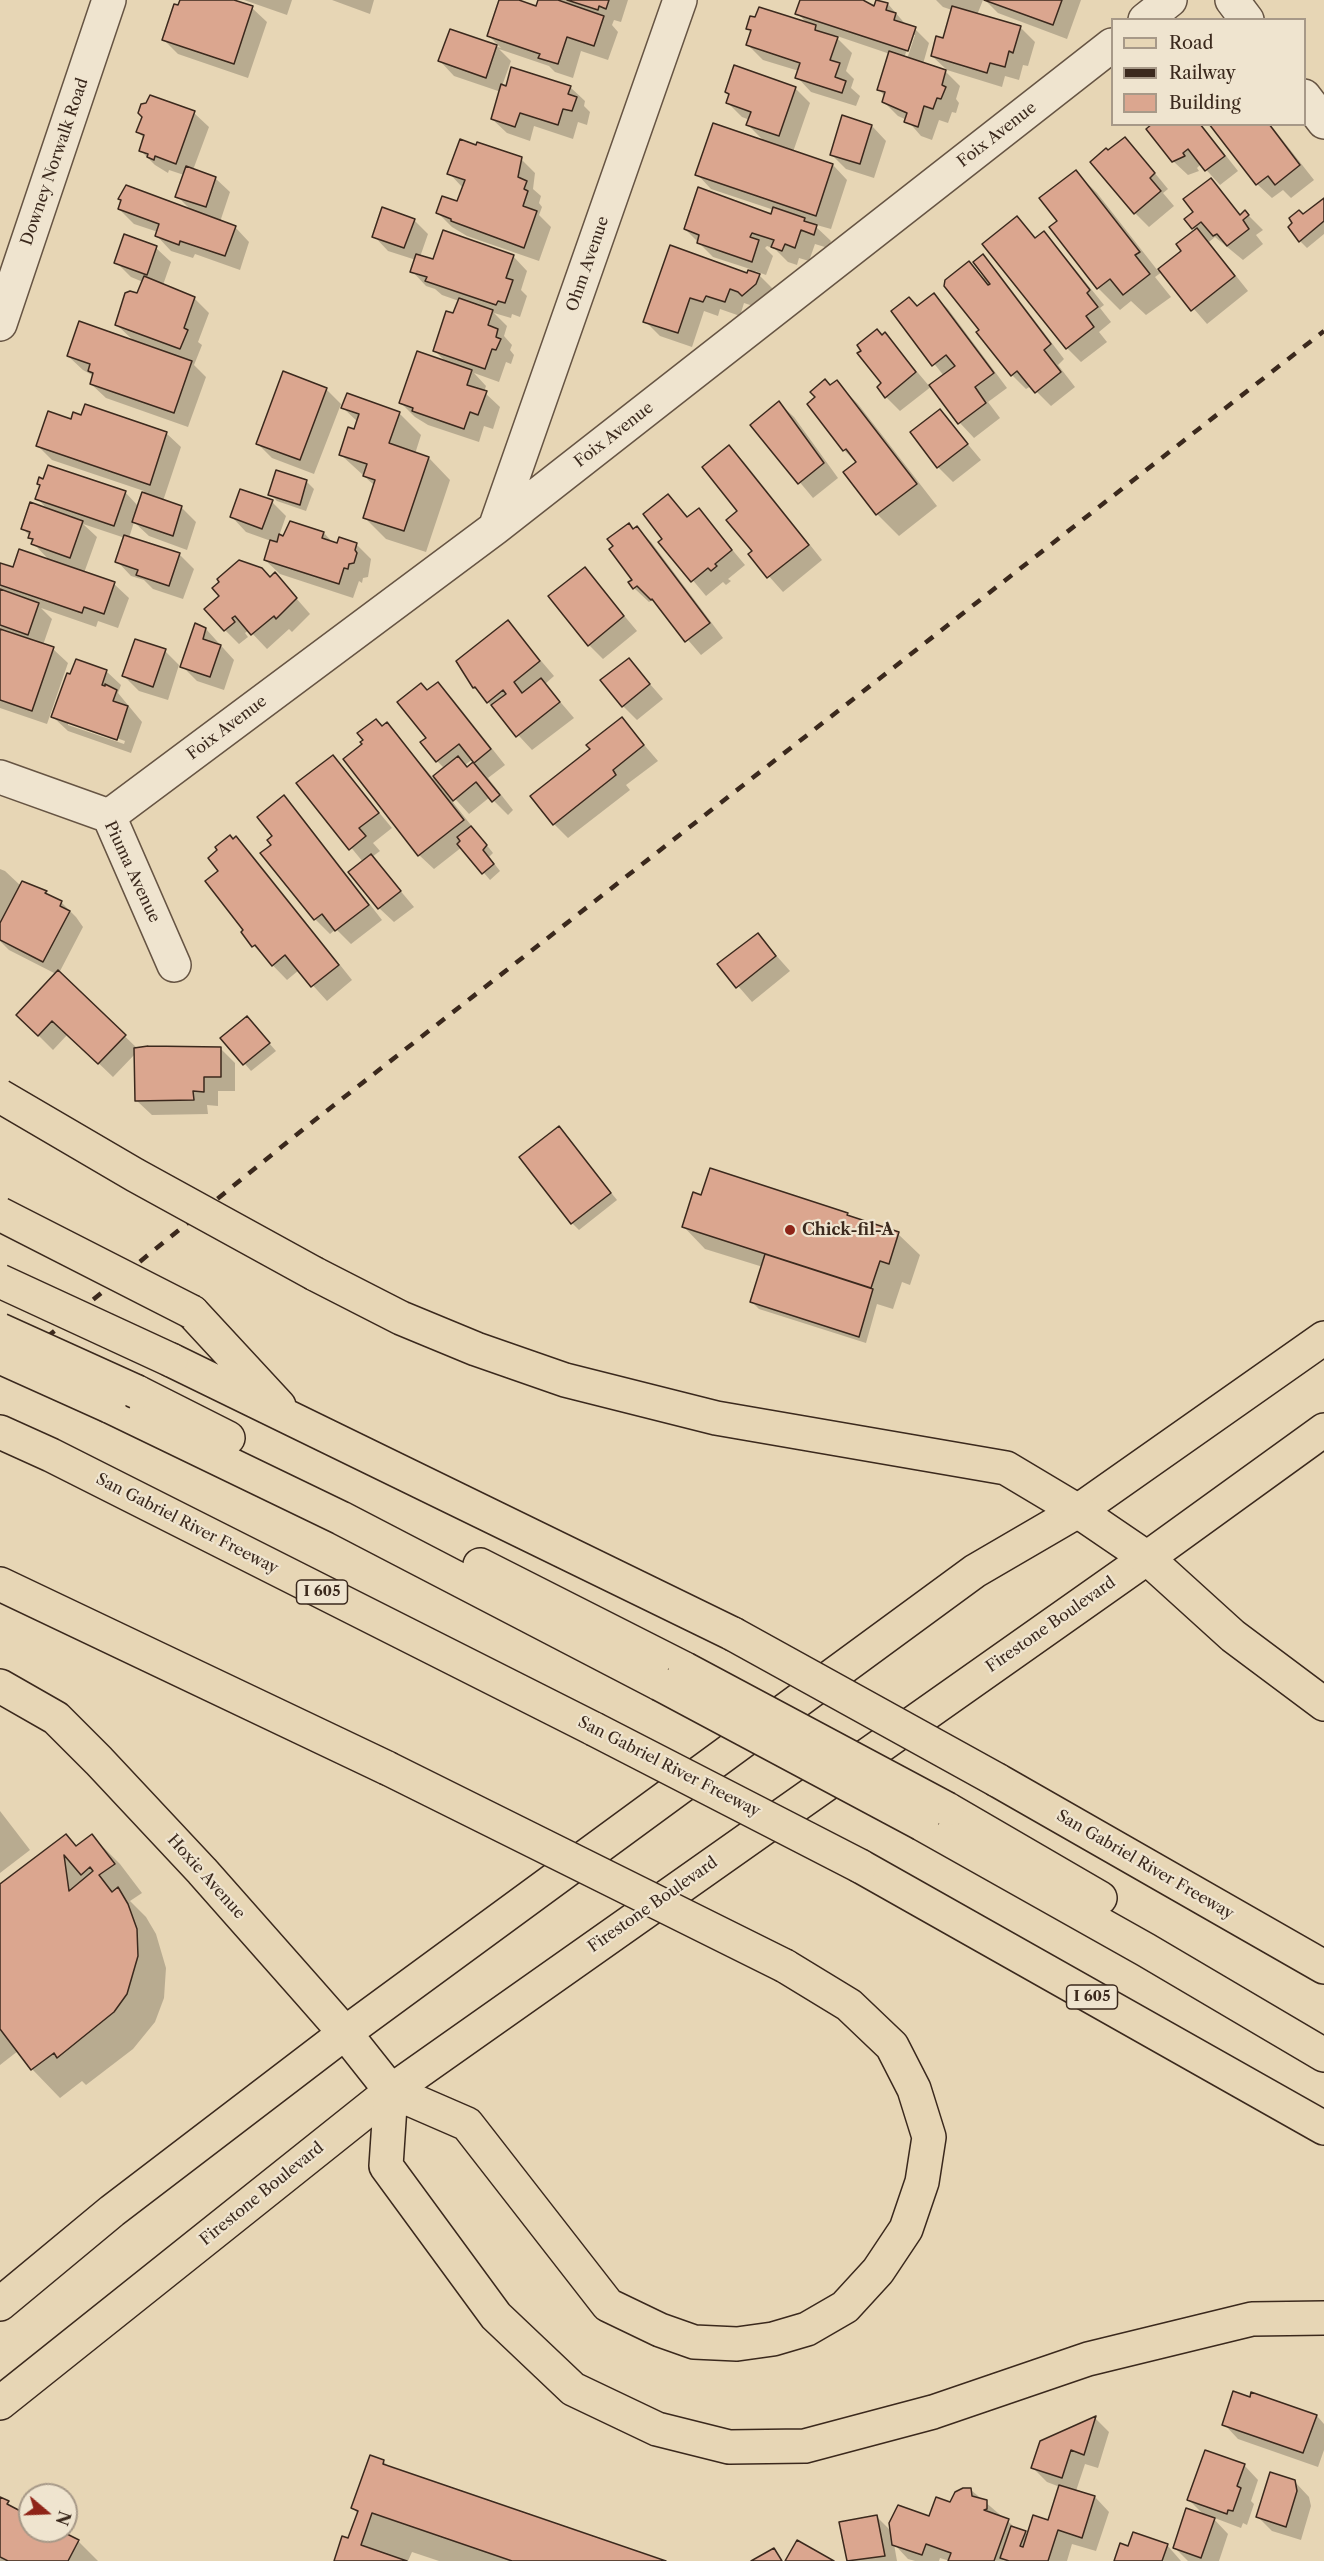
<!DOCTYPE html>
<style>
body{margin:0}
#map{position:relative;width:1324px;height:2561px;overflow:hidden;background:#e7d6b5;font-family:"Libre Caslon Text",serif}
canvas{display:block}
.legend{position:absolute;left:1111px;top:18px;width:195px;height:108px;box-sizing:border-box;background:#efe4cf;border:2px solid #a79988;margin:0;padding:8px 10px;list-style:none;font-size:18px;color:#3b291d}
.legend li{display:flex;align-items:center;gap:12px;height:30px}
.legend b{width:30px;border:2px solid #a79988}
.north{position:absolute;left:18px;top:2483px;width:60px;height:60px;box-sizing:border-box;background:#efe4cf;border:2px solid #a79988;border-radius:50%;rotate:109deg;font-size:16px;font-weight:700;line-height:24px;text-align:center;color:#3b291d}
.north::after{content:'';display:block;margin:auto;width:21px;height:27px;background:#8f2418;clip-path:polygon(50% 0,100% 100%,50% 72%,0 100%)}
</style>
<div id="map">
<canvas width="1324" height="2561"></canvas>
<ul class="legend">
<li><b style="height:8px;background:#e7d6b5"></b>Road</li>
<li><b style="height:8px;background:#3b291d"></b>Railway</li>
<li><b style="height:16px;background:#dba68f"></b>Building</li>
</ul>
<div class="north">N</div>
</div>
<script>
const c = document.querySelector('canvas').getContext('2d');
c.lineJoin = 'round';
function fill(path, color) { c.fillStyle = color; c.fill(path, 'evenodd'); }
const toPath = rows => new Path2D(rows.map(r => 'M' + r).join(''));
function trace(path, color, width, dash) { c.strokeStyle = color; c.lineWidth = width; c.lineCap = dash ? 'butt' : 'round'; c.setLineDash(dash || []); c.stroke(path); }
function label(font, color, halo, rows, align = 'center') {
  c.font = font + ' "Libre Caslon Text",serif'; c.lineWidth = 4.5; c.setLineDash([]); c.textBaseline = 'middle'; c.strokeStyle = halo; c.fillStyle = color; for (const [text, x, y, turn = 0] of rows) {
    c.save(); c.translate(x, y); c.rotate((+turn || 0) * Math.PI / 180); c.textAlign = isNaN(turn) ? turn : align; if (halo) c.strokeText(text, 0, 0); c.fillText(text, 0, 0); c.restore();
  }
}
fill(toPath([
 [182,0,229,0,252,8,267,22,248,78,178,54,164,40],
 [244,0,292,0,287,15],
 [332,0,374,0,370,14],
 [501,0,514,0,537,8,539,0,628,0,621,22,614,20,612,25,618,32,608,60,581,51,573,78,555,72,549,66,499,49,511,61,502,86,570,87,585,101,584,106,590,112,587,125,578,122,573,139,534,126,530,141,507,133,492,119,501,92,454,76,440,61,451,31,501,48,489,36],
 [801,0,854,0,875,8,888,4,907,26,915,29,929,43,923,64,946,72,960,86,956,99,959,103,956,113,952,112,948,123,939,120,932,140,921,136,907,120,898,116,883,101,885,96,878,89,890,54,834,35,852,53,846,71,854,79,851,88,860,96,856,106,811,92,797,77,799,71,763,60,748,45,752,32,748,28,808,24,797,13],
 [912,35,915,35,907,59,904,58],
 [936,0,983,0,977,15,1021,28,1035,42,1028,66,1023,65,1019,80,1005,76,1002,87,947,70,932,56,944,40,952,10,943,7],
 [985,0,1081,0,1067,39,998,13],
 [795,88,810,103,793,152,833,165,847,180,831,229,813,224,831,241,828,248,815,244,809,261,799,258,797,265,788,262,775,249,767,246,765,248,773,256,766,275,755,271,774,290,753,306,744,303,740,316,720,309,718,316,704,311,692,347,660,336,645,321,671,247,748,275,750,269,713,257,685,229,772,216,774,210,711,189,697,174,766,143,748,125,750,120,742,117,728,103],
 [194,113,209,127,193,170,215,178,230,192,220,222,235,227,249,242,240,270,195,254,193,258,171,251,157,236,158,232,134,224,119,209,121,193,192,211,177,196,184,175,169,170,168,173,155,165,141,151,145,139,138,132],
 [1154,124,1201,124,1238,171,1220,185,1201,164,1197,168,1199,171,1188,175,1173,161],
 [1211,124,1270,124,1314,180,1291,198,1283,190,1272,198,1257,184],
 [872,126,886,141,874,178,846,169,832,155],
 [477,147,521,159,535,173,533,189,541,196,539,203,542,207,539,215,551,227,539,261,467,236,452,227,438,213,458,203,463,188,449,173],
 [1109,152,1139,154,1168,189,1163,193,1174,206,1149,227,1135,213],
 [1076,172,1097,193,1158,271,1183,251,1196,231,1186,219,1195,212,1210,180,1241,216,1245,212,1263,230,1256,235,1263,244,1243,260,1215,237,1209,242,1248,291,1207,324,1162,272,1155,277,1171,297,1146,315,1131,301,1120,310,1098,288,1059,221],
 [1324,201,1324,234,1307,248,1300,241,1304,216],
 [1017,218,1036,239,1044,233,1058,248,1104,305,1100,308,1111,322,1099,332,1107,342,1081,362,1067,348],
 [414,220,428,234,420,257,434,261,513,256,527,271,521,290,527,296,520,317,512,314,511,318,494,313,507,326,504,336,512,345,510,350,514,355,511,364,506,362,499,382,474,373,486,386,484,392,500,407,493,429,484,426,479,442,428,425,415,417,401,403,447,363,434,350,454,315,459,301,442,295,435,289,426,286,412,271,416,260,388,251,374,236],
 [156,248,171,262,163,285,194,298,209,313,198,342,202,345,194,365,206,377,188,427,106,398,91,384,94,376,83,370,68,356,135,342,117,325,138,295,143,282,131,277,116,262],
 [983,256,997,271,1064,359,1058,365,1075,387,1051,406,1031,386,1026,389,1012,375,981,330,969,263,984,278],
 [934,295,948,309,1007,388,988,402,1000,418,974,438,960,423,932,386,900,411,886,397,883,383,882,337,885,334,930,387,944,376,893,312,918,307],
 [836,382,858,404,937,506,899,536,877,514,845,472,857,463,844,450,831,387],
 [326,389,341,404,314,474,272,458,258,444],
 [779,403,794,417,838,478,813,498,752,425],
 [343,408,399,413,421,435,415,454,429,458,450,480,426,552,386,539,364,517,375,486,340,454,358,422],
 [940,411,981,460,953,482,938,467,912,432],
 [72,421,166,433,181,447,163,501,181,507,196,522,187,550,149,536,134,522,129,538,179,554,194,569,183,599,153,589,144,580,131,576,117,561,125,538,83,524,97,537,84,573,114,584,129,598,118,628,98,621,96,627,41,608,52,619,43,645,53,649,68,663,47,724,0,708,0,565,14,569,51,562,33,543,30,536,22,528,49,511,37,498,125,492,139,507,144,491,52,460,38,446],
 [729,447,744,462,822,560,783,592,750,555,754,552],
 [277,472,307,482,314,489,306,511,277,501,270,494],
 [668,496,689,518,699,510,745,565,728,579,731,581,726,585,723,582,706,596,661,542,665,539],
 [272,502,286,516,279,536,284,537,324,533,334,544,356,544,371,559,368,577,363,578,362,583,359,581,353,598,280,574,265,560,271,541,246,532,232,517],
 [637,528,651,542,723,638,701,655,663,611,652,600,649,602,634,588,634,530],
 [585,569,637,631,603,659,589,645],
 [275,574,310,614,292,632,289,629,267,649,249,630,245,633,248,637,239,644,225,630,221,582,271,578],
 [508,622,554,676,545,684,574,718,532,750,474,687],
 [206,629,234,660,224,690,197,681,182,666],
 [165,651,179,665,168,700,139,691,124,676],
 [629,660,663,699,637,720,623,706],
 [106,671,121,685,118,693,142,722,131,753,68,731,53,717],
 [68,721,125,741,124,744,68,725],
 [438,684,452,698,505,765,488,778,513,810,508,815,490,797,469,814,438,780,436,781,493,853,489,857,500,871,490,880,462,847,434,869,419,855,345,759,387,724,433,778,445,769,437,761,428,738,428,692],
 [473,759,475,762,468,768,465,765],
 [622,719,658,761,626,785,630,790,568,838,554,824,592,750],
 [333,757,392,828,373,843,380,851,372,857,414,907,394,922,379,908,363,862,299,784],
 [284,797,298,812,382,920,351,944,336,929,330,934,315,919,262,853,273,845],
 [236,838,250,852,352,980,327,1001,299,970,287,980,254,946,221,871],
 [0,869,5,871,21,886,32,886,62,903,76,917,83,927,59,973,138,1049,220,1048,235,1063,235,1091,218,1091,218,1106,207,1105,208,1114,152,1115,137,1101,136,1053,113,1077,68,1034,53,1050,18,1015,56,974,9,950,0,941],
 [758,935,790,971,752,1002,719,964],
 [247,1018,276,1051,251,1071,223,1038],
 [559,1128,617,1200,579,1230,572,1223],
 [847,1214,852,1219,898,1234,920,1255,910,1285,902,1282,893,1309,877,1304,866,1343,759,1309,752,1302,763,1267,705,1249,684,1227],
 [0,1811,30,1850,0,1873],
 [66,1836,77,1847,92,1836,120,1864,142,1893,130,1901,146,1917,156,1934,166,1968,164,1998,155,2022,133,2049,86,2085,82,2081,60,2098,32,2069,18,2051,0,2065,0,1886],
 [1317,2416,1324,2424,1324,2450,1318,2467,1238,2439,1224,2424],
 [1095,2418,1109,2432,1098,2468,1085,2464,1076,2491,1095,2497,1109,2512,1096,2551,1072,2544,1067,2561,950,2561,940,2558,939,2561,915,2561,908,2559,894,2544,897,2561,848,2561,841,2523,877,2517,892,2532,930,2517,971,2490,1018,2530,1028,2535,1049,2522,1060,2487,1047,2482,1033,2468],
 [383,2461,391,2469,661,2561,439,2561,412,2552,408,2561,335,2561,349,2540,358,2514,353,2508],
 [1244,2465,1258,2480,1251,2501,1254,2504,1247,2525,1243,2523,1241,2528,1212,2517,1228,2534,1219,2561,1188,2561,1174,2547,1205,2516,1189,2500],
 [1295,2482,1309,2497,1311,2506,1301,2540,1272,2531,1257,2516],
 [0,2499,30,2517,30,2531,57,2531,78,2541,98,2561,0,2561],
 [1167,2545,1181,2561,1116,2561,1129,2548]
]), '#0003');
const building = toPath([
 [180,0,234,0,253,6,234,64,162,40,174,4,178,5,180,0],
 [499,0,519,0,536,6,538,0,558,0,604,16,594,46,567,37,558,64,538,58,540,54,487,36,499,0],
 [567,0,609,0,606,9,599,6,598,10,567,0],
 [800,0,863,0,874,6,876,0,888,3,886,10,896,13,894,20,916,27,908,51,795,14,800,0],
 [984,0,1062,0,1053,25,984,0],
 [952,6,1021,26,1013,53,1009,51,1005,67,990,63,987,73,931,56,936,36,943,38,952,6],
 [759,7,816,25,815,30,838,37,830,60,840,63,835,77,846,81,842,93,795,78,800,63,746,45,751,30,746,29,750,16,755,17,759,7],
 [450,29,497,45,486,78,438,61,450,29],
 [889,51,946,70,942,85,946,87,941,99,937,98,933,109,924,106,918,127,904,122,907,113,882,102,885,92,877,90,889,51],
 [734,65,796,87,779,136,746,125,751,112,726,103,729,94,725,92,734,65],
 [511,67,571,86,568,94,577,97,572,111,563,109,558,125,520,113,515,127,491,119,501,84,506,86,511,67],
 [150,95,195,111,176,164,155,156,154,160,147,157,148,154,139,151,144,135,136,132,142,117,138,113,141,104,146,103,150,95],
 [842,115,872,125,860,164,830,155,842,115],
 [713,123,833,164,816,216,695,175,713,123],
 [1152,124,1200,124,1225,156,1205,171,1188,149,1183,153,1185,156,1172,162,1146,129,1152,124],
 [1209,124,1269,124,1300,165,1275,185,1268,176,1256,185,1209,124],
 [1125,137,1155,173,1150,178,1161,191,1134,214,1090,162,1106,148,1108,150,1125,137],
 [460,139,476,145,477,142,522,157,518,177,527,181,524,189,528,191,523,206,537,211,524,248,451,221,451,219,436,213,442,196,457,201,465,180,447,174,460,139],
 [186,166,216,177,206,207,175,197,186,166],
 [1076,170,1140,252,1135,255,1150,274,1123,295,1110,279,1097,289,1049,227,1057,221,1039,198,1076,170],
 [1211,178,1240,215,1245,210,1249,215,1243,220,1249,229,1227,246,1217,234,1213,236,1201,222,1192,229,1184,219,1193,212,1183,199,1211,178],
 [126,185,236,226,225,256,180,241,179,245,155,236,159,224,118,209,121,200,118,199,126,185],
 [698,187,771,214,773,207,805,218,804,221,817,225,814,235,801,230,795,248,785,244,782,251,771,247,774,240,752,233,750,237,759,240,752,262,697,243,699,235,684,229,698,187],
 [1324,198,1324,221,1299,242,1288,227,1292,223,1289,218,1299,210,1303,214,1324,198],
 [382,207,415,219,404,248,372,237,382,207],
 [1017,216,1035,238,1044,231,1090,290,1087,293,1098,307,1086,316,1094,327,1066,349,982,244,1017,216],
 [1197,228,1235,276,1191,311,1158,269,1181,251,1176,244,1197,228],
 [443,230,514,255,506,278,513,280,505,303,498,301,496,305,425,281,427,277,410,272,416,254,433,259,443,230],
 [124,234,157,246,147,275,114,263,124,234],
 [670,245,747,273,748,270,760,274,756,284,742,296,738,292,730,289,725,302,706,296,703,302,690,298,678,333,643,322,670,245],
 [983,254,1051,344,1044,350,1061,372,1035,393,1017,371,1011,376,976,332,979,330,944,286,945,280,969,261,988,285,990,284,973,262,983,254],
 [144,276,195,297,184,328,188,330,180,349,115,325,125,293,130,291,137,293,144,276],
 [934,293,994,373,975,387,986,403,958,424,929,385,955,366,946,355,932,366,891,311,909,297,917,306,934,293],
 [459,298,493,310,488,325,498,329,496,337,501,339,496,350,492,349,485,369,433,351,446,311,453,313,459,298],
 [79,321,192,361,174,413,90,384,93,373,88,371,90,364,67,356,79,321],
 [877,329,882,335,885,332,916,372,885,398,877,387,881,383,857,353,861,351,857,345,877,329],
 [417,351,472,370,467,385,487,391,478,415,470,412,464,429,412,411,413,408,399,403,417,351],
 [283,371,327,388,300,460,256,444,283,371],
 [825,379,830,385,837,380,917,484,876,515,843,472,856,462,846,449,843,451,807,404,815,397,810,392,825,379],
 [347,393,400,412,389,443,429,457,404,531,363,518,375,480,363,476,367,464,339,455,348,427,354,429,359,414,341,408,347,393],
 [779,401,824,463,798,484,750,425,779,401],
 [85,404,167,432,150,485,36,446,48,411,71,419,73,412,81,415,85,404],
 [940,409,968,444,937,468,910,432,940,409],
 [729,445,809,545,767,578,748,554,752,551,726,520,737,511,702,467,729,445],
 [48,465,126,491,114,526,35,499,40,485,37,484,39,477,43,479,48,465],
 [276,470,307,480,300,505,268,495,276,470],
 [240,489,273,500,262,529,230,517,240,489],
 [142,492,182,506,173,536,132,522,142,492],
 [668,494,687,517,699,508,732,550,715,564,717,566,711,571,708,568,691,582,658,542,662,539,643,514,668,494],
 [30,502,83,521,70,558,31,544,33,539,28,538,30,532,21,529,30,502],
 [290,521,324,532,322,538,337,543,339,537,357,543,355,550,357,553,354,563,349,564,348,569,344,568,339,584,264,560,270,540,277,542,279,534,283,536,290,521],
 [629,523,633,529,637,526,710,623,685,642,652,599,651,600,637,586,633,589,628,582,632,580,609,549,613,546,607,539,629,523],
 [124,535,180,553,169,586,136,575,138,570,115,562,124,535],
 [19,549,115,582,104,614,84,607,82,613,0,585,0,563,13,567,19,549],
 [239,560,262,568,270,577,275,572,297,598,276,619,274,616,251,635,235,616,232,618,235,622,224,631,204,609,219,596,212,588,219,582,217,579,239,560],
 [585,567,624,616,588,646,548,596,585,567],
 [0,589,39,603,28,635,0,625,0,589],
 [508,620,540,661,514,682,522,693,541,678,560,702,516,737,491,705,506,694,503,690,487,703,475,687,473,688,456,661,508,620],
 [195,623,206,628,203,639,221,645,210,677,180,667,195,623],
 [0,629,54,647,32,711,0,700,0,629],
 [135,639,166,649,153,687,122,676,135,639],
 [629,658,650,684,622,707,600,680,629,658],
 [76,659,107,670,102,685,105,686,105,684,117,690,113,701,128,706,117,740,51,717,67,673,70,674,76,659],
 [438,682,491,749,474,763,459,744,436,762,420,742,426,738,397,702,421,683,427,690,438,682],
 [622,717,644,745,613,770,616,775,553,825,530,796,590,749,586,745,622,717],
 [376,719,382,726,387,722,464,820,418,856,343,759,362,744,360,742,363,740,357,733,376,719],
 [333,755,379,813,359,828,366,836,349,850,296,783,333,755],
 [458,756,467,767,473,762,500,795,492,802,476,782,453,801,433,776,458,756],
 [284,795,369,905,335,931,322,914,314,920,260,853,271,845,267,840,272,836,257,817,284,795],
 [471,826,487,845,483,850,494,864,482,874,457,844,460,841,457,837,471,826],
 [230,835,233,839,236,836,339,965,311,987,285,955,272,966,255,945,252,947,241,932,243,930,205,881,218,871,208,858,217,850,215,847,230,835],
 [371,854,401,891,378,909,348,872,371,854],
 [22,881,47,891,45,893,62,901,60,906,70,911,43,962,0,940,0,923,22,881],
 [758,933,776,956,736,988,717,964,758,933],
 [58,970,126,1035,98,1064,52,1021,38,1036,16,1015,58,970],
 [247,1016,270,1043,243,1065,220,1038,247,1016],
 [148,1046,221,1047,221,1077,204,1077,204,1092,193,1091,194,1100,135,1101,134,1048,148,1046],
 [559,1126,611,1193,571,1224,519,1157,559,1126],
 [710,1168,848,1213,847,1215,899,1232,889,1264,880,1261,871,1288,682,1227,693,1192,701,1195,710,1168],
 [765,1254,873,1289,859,1337,750,1302,765,1254],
 [66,1834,76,1846,92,1834,115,1864,99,1875,112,1892,118,1887,128,1904,137,1929,138,1956,127,1994,114,2012,57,2058,54,2053,31,2070,0,2029,0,1884,66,1834],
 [64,1855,81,1875,90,1867,93,1871,69,1891,64,1855],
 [1233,2391,1250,2397,1251,2392,1317,2415,1303,2453,1222,2425,1233,2391],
 [1096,2416,1084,2455,1071,2450,1062,2478,1031,2468,1040,2441,1096,2416],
 [1205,2450,1245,2464,1237,2486,1241,2488,1233,2511,1228,2510,1227,2514,1187,2500,1205,2450],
 [370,2455,384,2460,383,2464,666,2561,512,2561,372,2513,361,2545,407,2561,334,2561,342,2536,348,2538,358,2511,351,2508,370,2455],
 [1270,2472,1295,2480,1297,2491,1286,2527,1256,2517,1270,2472],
 [1059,2485,1095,2496,1082,2538,1058,2530,1048,2561,1009,2561,1000,2558,1011,2526,1026,2531,1020,2546,1023,2547,1033,2515,1048,2520,1059,2485],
 [963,2488,971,2488,972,2496,987,2500,987,2509,984,2510,1009,2519,994,2561,948,2561,951,2553,926,2544,922,2555,892,2545,889,2523,898,2505,929,2516,936,2497,950,2502,955,2492,963,2488],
 [0,2497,9,2501,7,2504,30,2516,30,2531,61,2531,79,2540,68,2561,8,2561,0,2557,0,2497],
 [1186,2508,1215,2518,1201,2558,1173,2548,1186,2508],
 [877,2515,885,2556,847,2561,839,2522,877,2515],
 [1133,2532,1168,2544,1162,2561,1114,2561,1120,2543,1128,2546,1133,2532],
 [797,2540,834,2561,785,2561,797,2540],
 [774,2548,782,2561,751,2561,774,2548]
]);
fill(building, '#dba68f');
trace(building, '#3b291d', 1.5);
const minor = toPath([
 [1232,0,1247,20],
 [1145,20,1170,0],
 [1304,96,1324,122],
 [0,324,109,0],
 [495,528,680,0],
 [0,777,109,816,174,965],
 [109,816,495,528,1112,45]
]);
const major = toPath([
 [0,1686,56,1718,99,1761,202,1871,309,1992,345,2033,391,2091],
 [0,2304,112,2211,345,2033,975,1571,1078,1511,1324,1338],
 [0,2403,391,2091,1147,1558,1324,1430]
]);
const highway = toPath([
 [315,1274,401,1318,476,1349,565,1380,716,1418,1006,1468,1078,1511,1147,1558,1233,1636,1324,1704],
 [192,1312,279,1406],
 [171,1360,733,1634],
 [137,1392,228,1438],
 [109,1406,341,1518,660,1684],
 [0,1432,51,1455,594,1729],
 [480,1565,685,1669],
 [0,1584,387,1768],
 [997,1780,1324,1967],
 [947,1809,1100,1898],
 [922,1824,1146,1950,1324,2055],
 [860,1866,1324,2128],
 [785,1966,849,2005,892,2046,914,2089,929,2137,922,2182,906,2229,878,2271,845,2307,807,2329,773,2339,737,2344,694,2342,660,2330,608,2305,467,2124,391,2091,386,2166,496,2316,573,2389,657,2429,729,2447,805,2446,933,2412,1088,2359,1252,2319,1324,2318]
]);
trace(minor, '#665443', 36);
trace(major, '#3b291d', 36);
trace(highway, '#3b291d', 36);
trace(minor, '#efe4cf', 33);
trace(major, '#e7d6b5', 33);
trace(highway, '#e7d6b5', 33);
trace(toPath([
 [0,1375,306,1127,1324,331]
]), '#3b291d', 4.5, [10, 10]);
const highwayBridge = toPath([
 [0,1096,135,1175,315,1274],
 [0,1214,192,1312],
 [0,1281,171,1360],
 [0,1330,137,1392],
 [0,1357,109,1406],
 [733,1634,997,1780],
 [685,1669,947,1809],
 [660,1684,922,1824],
 [594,1729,860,1866],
 [387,1768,785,1966]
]);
trace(highwayBridge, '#3b291d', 36, []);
trace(highwayBridge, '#e7d6b5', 33);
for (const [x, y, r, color] of [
 [790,1230,6,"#8f2418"]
]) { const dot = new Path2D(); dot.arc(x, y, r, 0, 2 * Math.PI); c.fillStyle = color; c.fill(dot); trace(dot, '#efe4cf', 2); }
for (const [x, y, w] of [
 [322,1592,51],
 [1092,1997,51]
]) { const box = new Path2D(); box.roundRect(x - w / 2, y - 12, w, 24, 4.5); c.fillStyle = '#efe4cf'; c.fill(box); trace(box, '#3b291d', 1.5); }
label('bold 15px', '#3b291d', null, [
 ["I 605",322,1592],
 ["I 605",1092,1997]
]);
label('16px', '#3b291d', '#efe4cf', [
 ["Foix Avenue",997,135,-38],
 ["Downey Norwalk Road",55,162,-71],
 ["Ohm Avenue",588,264,-71],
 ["Foix Avenue",614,435,-38],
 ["Foix Avenue",227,728,-37],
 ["Piuma Avenue",132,872,65],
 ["San Gabriel River Freeway",187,1524,27],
 ["Firestone Boulevard",1051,1625,-35],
 ["San Gabriel River Freeway",669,1767,27],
 ["San Gabriel River Freeway",1145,1865,30],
 ["Hoxie Avenue",206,1877,48],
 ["Firestone Boulevard",653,1905,-35],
 ["Firestone Boulevard",262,2194,-39]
]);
label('bold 16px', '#3b291d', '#efe4cf', [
 ["Chick-fil-A",802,1230]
], 'left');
</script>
